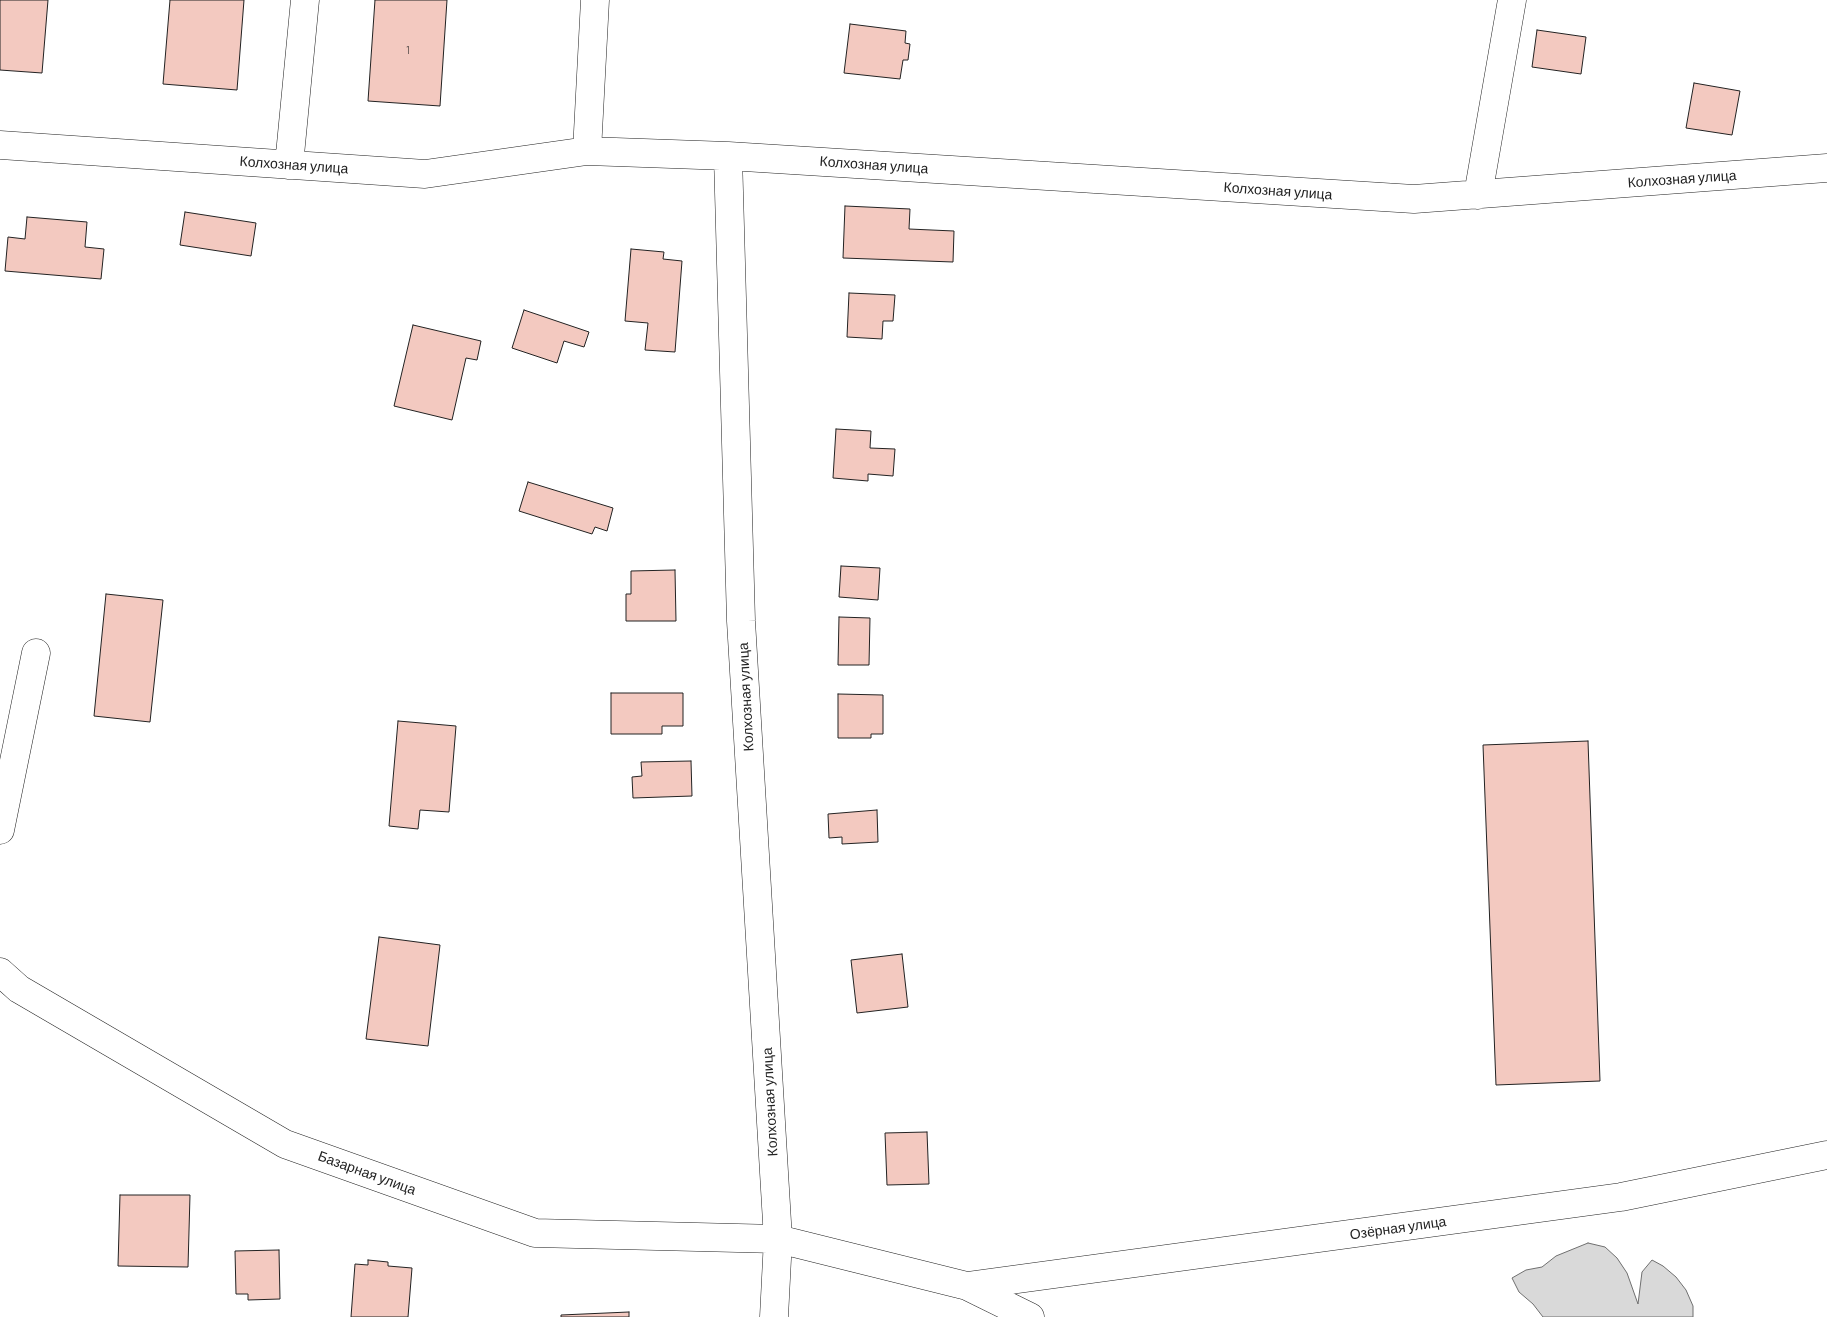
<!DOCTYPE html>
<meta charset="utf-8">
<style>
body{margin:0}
canvas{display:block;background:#fff}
</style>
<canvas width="1827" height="1317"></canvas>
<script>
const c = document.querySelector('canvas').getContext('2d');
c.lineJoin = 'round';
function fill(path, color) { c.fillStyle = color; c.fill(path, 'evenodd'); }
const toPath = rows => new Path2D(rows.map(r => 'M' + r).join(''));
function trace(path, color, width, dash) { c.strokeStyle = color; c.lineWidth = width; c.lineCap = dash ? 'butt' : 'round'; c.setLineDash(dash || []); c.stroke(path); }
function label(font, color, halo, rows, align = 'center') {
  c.font = font + ' Barlow,sans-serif'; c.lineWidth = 4; c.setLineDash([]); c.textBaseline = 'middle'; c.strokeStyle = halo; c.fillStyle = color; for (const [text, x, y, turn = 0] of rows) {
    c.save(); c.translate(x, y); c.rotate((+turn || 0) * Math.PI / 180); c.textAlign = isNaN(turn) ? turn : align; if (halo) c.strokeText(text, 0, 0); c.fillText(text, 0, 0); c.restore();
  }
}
const water = toPath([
 [1588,1243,1605,1247,1617,1258,1627,1273,1638,1304,1642,1272,1652,1260,1663,1266,1676,1277,1686,1290,1693,1306,1693,1317,1543,1317,1533,1304,1519,1292,1512,1278,1526,1270,1542,1267,1556,1256,1588,1243]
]);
fill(water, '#d9d9d9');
trace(water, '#6f6f6f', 1);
const building = toPath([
 [0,0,48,0,42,73,0,70,0,0],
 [170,0,244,0,237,90,163,84,170,0],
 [375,0,447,0,440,106,368,101,375,0],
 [850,24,906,31,905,43,910,44,908,60,903,60,900,79,844,73,850,24],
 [1537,30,1586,37,1581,74,1532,67,1537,30],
 [1694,83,1740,91,1732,135,1686,128,1694,83],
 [845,206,910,209,909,229,954,231,953,262,843,258,845,206],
 [185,212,256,223,251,256,180,245,185,212],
 [27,217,87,222,85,247,104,249,101,279,5,271,8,237,25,239,27,217],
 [631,249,664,252,663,259,682,261,675,352,645,350,648,323,625,321,631,249],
 [849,293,895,295,893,321,883,321,882,339,847,337,849,293],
 [524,310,589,332,584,347,564,341,557,363,512,348,524,310],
 [413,325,481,341,477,360,466,358,452,420,394,406,413,325],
 [836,429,871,431,870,448,895,449,893,476,868,474,868,481,833,478,836,429],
 [528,482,613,508,607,531,595,527,592,534,519,511,528,482],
 [841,566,880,568,878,600,839,597,841,566],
 [675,570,676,621,626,621,626,594,631,594,631,571,675,570],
 [106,594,163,600,150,722,94,716,106,594],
 [839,617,870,618,869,665,838,665,839,617],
 [611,693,683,693,683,726,662,726,662,734,611,734,611,693],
 [838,694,883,695,883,734,871,734,871,738,838,738,838,694],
 [398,721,456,726,449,812,420,810,418,829,389,826,398,721],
 [1588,741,1600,1081,1496,1085,1483,745,1588,741],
 [691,761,692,796,633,798,632,777,642,776,641,762,691,761],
 [877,810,878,842,842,844,842,837,829,838,828,814,877,810],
 [379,937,440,945,428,1046,366,1039,379,937],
 [902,954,908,1007,857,1013,851,960,902,954],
 [927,1132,929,1184,887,1185,885,1133,927,1132],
 [120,1195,190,1195,188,1267,118,1266,120,1195],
 [279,1250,280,1299,248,1300,248,1294,236,1294,235,1251,279,1250],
 [368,1260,388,1262,388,1266,412,1268,408,1317,351,1317,355,1264,368,1265,368,1260],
 [629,1312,629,1317,561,1317,561,1315,629,1312]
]);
fill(building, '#f3c9c0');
trace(building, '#222', 1);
const minor = toPath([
 [0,145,425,174,587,151,728,156,1414,199,1827,168],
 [587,151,595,0],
 [728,156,741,621,778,1239,774,1317],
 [289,165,305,0],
 [1478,195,1512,0],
 [0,830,36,653],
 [0,972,19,989,285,1144,535,1233,778,1239,967,1286,1030,1317],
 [967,1286,1621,1197,1827,1155]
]);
trace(minor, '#222', 29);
trace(minor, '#fff', 28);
label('11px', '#564c4a', null, [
 ["1",408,50]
]);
label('14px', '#222', '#fff', [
 ["Колхозная улица",294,165,4],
 ["Колхозная улица",874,165,4],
 ["Колхозная улица",1682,179,-4],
 ["Колхозная улица",1278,191,4],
 ["Колхозная улица",746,697,-93],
 ["Колхозная улица",770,1102,-93],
 ["Базарная улица",367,1173,20],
 ["Озёрная улица",1398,1228,-8]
]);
</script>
